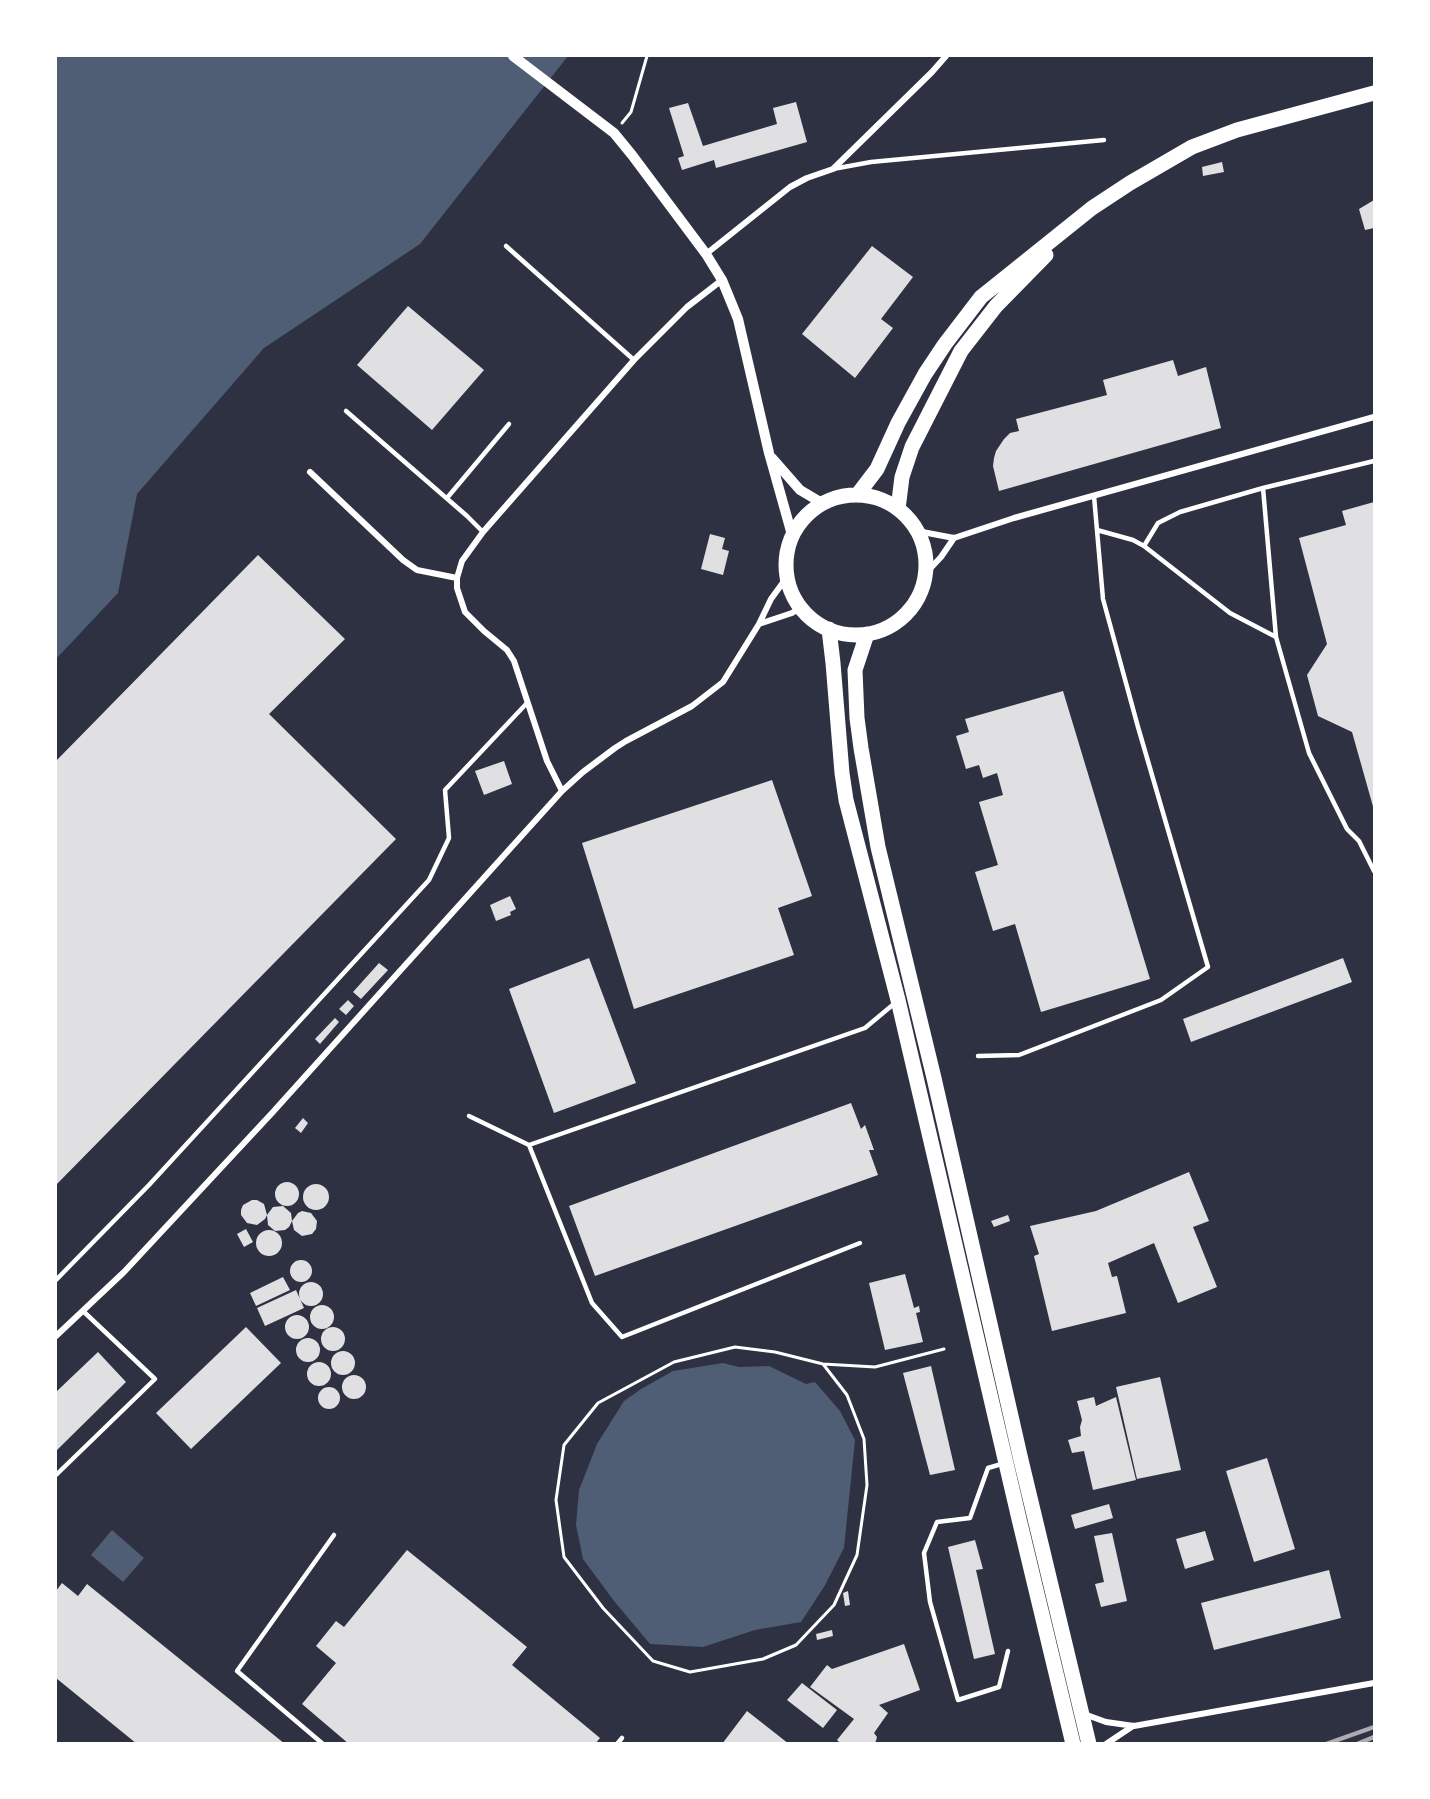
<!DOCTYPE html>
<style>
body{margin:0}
#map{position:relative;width:1430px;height:1799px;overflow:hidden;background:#2d3142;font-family:Karla,sans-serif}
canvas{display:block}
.frame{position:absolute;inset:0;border:57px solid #fff;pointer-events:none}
</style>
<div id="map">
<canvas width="1430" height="1799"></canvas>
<div class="frame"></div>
</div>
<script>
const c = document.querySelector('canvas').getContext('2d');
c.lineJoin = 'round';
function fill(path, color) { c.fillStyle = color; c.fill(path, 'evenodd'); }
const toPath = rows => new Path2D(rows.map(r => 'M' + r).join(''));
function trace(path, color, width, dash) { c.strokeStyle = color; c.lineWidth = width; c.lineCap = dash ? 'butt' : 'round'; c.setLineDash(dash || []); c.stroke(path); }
fill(toPath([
 [56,56,568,56,420,244,264,348,137,494,118,593,56,659],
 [723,1363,739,1367,769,1366,806,1384,815,1382,840,1411,855,1440,844,1548,824,1587,801,1622,755,1630,703,1647,650,1644,614,1601,583,1559,576,1525,579,1490,597,1444,624,1401,641,1389,673,1371],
 [112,1530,144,1558,123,1582,91,1555]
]), '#4f5d75');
fill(toPath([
 [796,102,807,142,716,168,714,160,682,170,678,158,684,156,669,108,688,103,703,146,777,124,773,108],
 [1222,162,1224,172,1203,176,1202,167],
 [1374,200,1374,228,1365,230,1359,209],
 [872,246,913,277,881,319,893,328,855,378,802,334],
 [408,306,484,370,432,430,357,365],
 [1173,360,1178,376,1206,367,1221,428,999,491,993,466,994,458,996,451,1004,439,1010,433,1019,431,1016,419,1107,395,1103,380],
 [1374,502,1374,810,1352,732,1318,716,1307,675,1327,644,1299,538,1346,525,1342,511],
 [710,534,725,538,722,549,729,551,723,575,701,569],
 [258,555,345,639,269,714,396,839,56,1185,56,761],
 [1063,691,1150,979,1041,1012,1015,924,993,931,975,872,998,865,979,802,1003,795,997,773,983,778,979,765,966,769,956,736,969,732,965,719],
 [504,761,512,784,484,795,475,771],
 [772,780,812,896,778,908,794,955,634,1009,582,843],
 [510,896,516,909,510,912,511,915,496,921,490,905],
 [589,958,636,1083,554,1113,509,989],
 [1343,958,1352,982,1191,1042,1183,1019],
 [379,963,388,970,361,999,353,992],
 [348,1000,354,1006,346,1015,339,1009],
 [335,1018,339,1022,320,1044,315,1039],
 [851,1103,861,1129,865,1125,874,1150,869,1150,878,1175,595,1276,569,1206],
 [303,1118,308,1123,301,1133,295,1128],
 [1189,1172,1209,1221,1193,1227,1217,1287,1178,1303,1154,1243,1108,1263,1112,1277,1117,1276,1126,1313,1052,1331,1034,1256,1039,1254,1030,1226,1096,1211],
 '275 1194a12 12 0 1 1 24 0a12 12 0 1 1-24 0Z',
 '303 1197a13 13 0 1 1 26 0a13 13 0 1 1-26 0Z',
 [252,1200,257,1200,264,1204,267,1215,273,1207,283,1206,291,1213,292,1221,298,1213,302,1211,311,1213,317,1221,316,1229,312,1234,302,1236,294,1230,292,1221,289,1227,285,1230,275,1231,268,1225,267,1215,265,1219,257,1225,247,1223,241,1215,241,1210,243,1205],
 [1008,1215,1010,1221,994,1227,991,1221],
 [246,1229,253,1242,244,1247,237,1234],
 '256 1243a13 13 0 1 1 26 0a13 13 0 1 1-26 0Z',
 '290 1271a11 11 0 1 1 22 0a11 11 0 1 1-22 0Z',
 [905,1274,914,1308,919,1306,920,1312,916,1313,923,1342,885,1350,869,1283],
 [283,1277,290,1290,256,1306,250,1293],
 '299 1294a12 12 0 1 1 24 0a12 12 0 1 1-24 0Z',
 [296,1290,304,1308,265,1326,257,1308],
 '310 1317a12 12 0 1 1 24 0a12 12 0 1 1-24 0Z',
 '285 1327a12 12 0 1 1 24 0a12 12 0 1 1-24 0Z',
 [246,1327,281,1363,191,1449,156,1413],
 '321 1339a12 12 0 1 1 24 0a12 12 0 1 1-24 0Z',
 '296 1350a12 12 0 1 1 24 0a12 12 0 1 1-24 0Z',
 '331 1363a12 12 0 1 1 24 0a12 12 0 1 1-24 0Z',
 [98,1352,126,1382,56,1451,56,1392],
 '307 1374a12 12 0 1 1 24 0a12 12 0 1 1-24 0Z',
 [931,1366,955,1470,930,1475,903,1373],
 '342 1387a12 12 0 1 1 24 0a12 12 0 1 1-24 0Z',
 [1160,1377,1181,1470,1137,1479,1116,1387],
 '318 1398a11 11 0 1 1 22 0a11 11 0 1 1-22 0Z',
 [1094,1397,1096,1406,1116,1397,1136,1480,1093,1490,1084,1451,1072,1453,1068,1440,1081,1436,1080,1427,1082,1420,1077,1401],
 [1267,1458,1295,1549,1254,1562,1226,1471],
 [1109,1504,1113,1518,1075,1529,1071,1515],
 [1205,1531,1214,1560,1185,1569,1176,1539],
 [1112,1533,1127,1601,1101,1607,1095,1584,1104,1582,1094,1536],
 [975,1540,983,1569,976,1570,995,1654,974,1659,948,1547],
 [407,1550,527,1647,512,1665,600,1738,595,1744,349,1744,302,1704,336,1663,316,1646,336,1621,344,1627],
 [1329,1570,1341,1618,1214,1650,1201,1603],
 [62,1583,78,1596,87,1584,285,1744,137,1744,56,1678,56,1591],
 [848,1591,850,1605,845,1606,843,1593],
 [832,1630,833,1636,817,1640,816,1634],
 [904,1644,920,1690,879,1705,888,1713,874,1733,877,1737,875,1744,841,1744,837,1740,854,1719,810,1687,827,1665,832,1669],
 [802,1683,837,1710,823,1728,787,1700],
 [747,1711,789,1744,722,1744]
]), '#e0e0e3');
trace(toPath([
 [622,123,631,112,647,56],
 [823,1364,847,1395,864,1439,867,1485,857,1555,834,1605,796,1645,763,1659,690,1672,653,1661,603,1608,564,1557,556,1500,564,1445,598,1403,674,1362,735,1347,775,1352,823,1364,875,1367,944,1349]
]), '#fff', 3);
trace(toPath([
 [833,169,871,162,1104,140],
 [506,246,634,360],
 [346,411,467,516,483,532],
 [1263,488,1374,461],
 [447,498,509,424],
 [1097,530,1133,540,1144,546,1230,613,1276,637,1309,753,1347,829,1359,841,1374,871],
 [1144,546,1158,523,1180,512,1263,488,1276,637],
 [978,1056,1019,1055,1161,1000,1208,967,1138,727,1103,599,1094,496],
 [469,1116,529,1145],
 [860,1243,622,1337,592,1303,529,1145,865,1028,895,1003],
 [56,1280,149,1185,429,880,449,838,445,790,527,703],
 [1005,1463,988,1468,970,1518,937,1522,924,1553,930,1602,958,1700,999,1687,1008,1651],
 [56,1475,155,1379,83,1311],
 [323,1744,237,1671,334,1535],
 [617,1744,622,1738]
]), '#fff', 4.5);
trace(toPath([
 [706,254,790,187,807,178,833,169,932,72,946,56],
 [310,472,403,560,417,570,457,578],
 [917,531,954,538,1014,518,1374,417],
 [926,573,941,557,954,538],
 [787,577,771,599,759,624,792,613,800,608],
 [562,791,547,761,514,661,507,650,484,631,465,612,457,588,457,578,462,561,483,532,634,360,687,307,722,280],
 [56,1336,124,1272,272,1113,562,791,583,772,615,748,626,741,692,706,723,682,759,624],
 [1084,1714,1106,1722,1134,1726,1374,1683],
 [1106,1744,1133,1726]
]), '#fff', 6);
trace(toPath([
 [513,56,614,133,632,155,706,254,722,280,738,319,769,453,792,535],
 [772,458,800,490,822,503]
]), '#fff', 10);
trace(toPath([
 [858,494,877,469,898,423,925,374,945,344,981,297,1092,208,1130,183,1192,147,1237,130,1374,93],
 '786 565a70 70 0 1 1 140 0a70 70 0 1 1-140 0Z',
 [898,509,902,477,912,447,961,351,996,306,1046,255],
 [829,629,833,663,842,773,846,800,898,1000,1019,1519,1073,1744],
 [867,634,855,670,857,718,861,748,878,847,934,1078,1021,1460,1089,1744]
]), '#fff', 15);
trace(toPath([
 [1326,1744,1374,1727],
 [1357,1744,1374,1737]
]), '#abadb3', 4.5);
</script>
